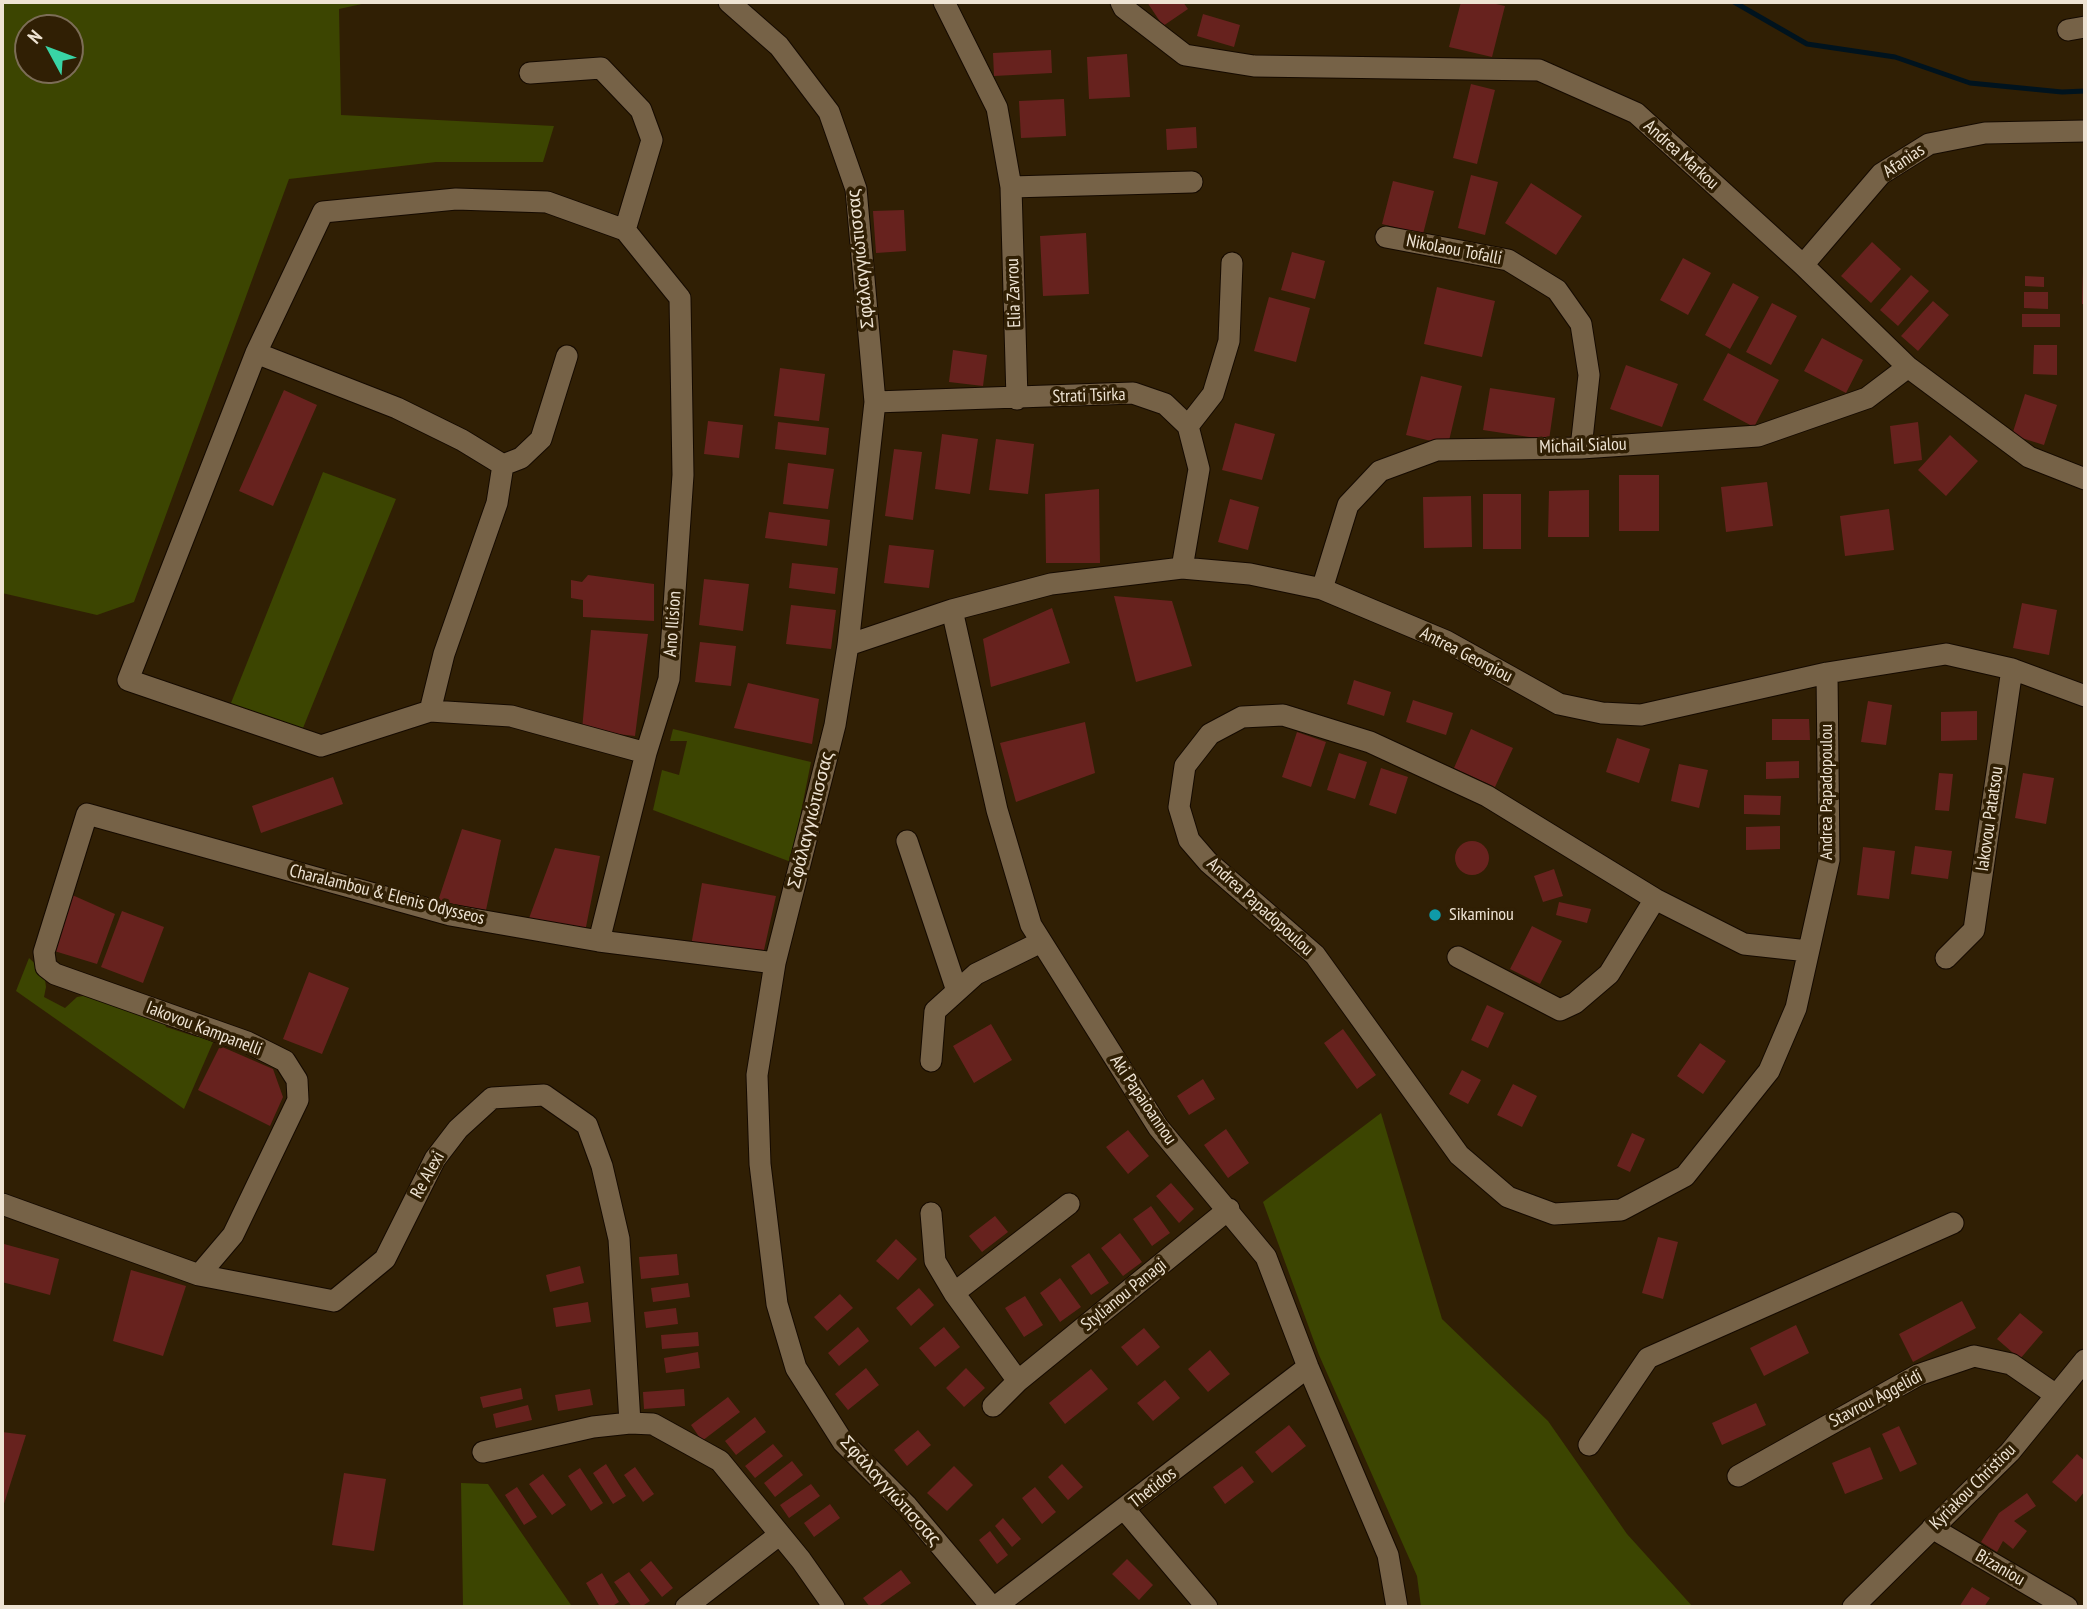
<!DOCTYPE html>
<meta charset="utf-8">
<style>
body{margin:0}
#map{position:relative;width:2087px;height:1609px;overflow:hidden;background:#301f04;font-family:"PT Sans Narrow",sans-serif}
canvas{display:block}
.frame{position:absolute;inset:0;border:4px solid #eee3d3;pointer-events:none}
.north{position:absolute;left:14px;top:14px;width:70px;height:70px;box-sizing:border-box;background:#301f04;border:2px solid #7c6d57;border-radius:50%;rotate:311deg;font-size:19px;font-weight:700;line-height:28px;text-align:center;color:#eee3d3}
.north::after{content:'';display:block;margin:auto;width:24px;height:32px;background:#39d4a5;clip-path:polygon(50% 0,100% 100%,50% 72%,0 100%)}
</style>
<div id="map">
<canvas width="2087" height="1609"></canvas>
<div class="frame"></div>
<div class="north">N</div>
</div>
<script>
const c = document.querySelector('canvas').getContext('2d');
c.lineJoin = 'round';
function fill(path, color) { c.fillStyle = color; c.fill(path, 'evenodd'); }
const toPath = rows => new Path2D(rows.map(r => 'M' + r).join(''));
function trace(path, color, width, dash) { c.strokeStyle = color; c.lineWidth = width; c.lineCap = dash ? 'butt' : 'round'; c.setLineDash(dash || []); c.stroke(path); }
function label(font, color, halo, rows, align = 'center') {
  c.font = font + ' "PT Sans Narrow",sans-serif'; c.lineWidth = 7; c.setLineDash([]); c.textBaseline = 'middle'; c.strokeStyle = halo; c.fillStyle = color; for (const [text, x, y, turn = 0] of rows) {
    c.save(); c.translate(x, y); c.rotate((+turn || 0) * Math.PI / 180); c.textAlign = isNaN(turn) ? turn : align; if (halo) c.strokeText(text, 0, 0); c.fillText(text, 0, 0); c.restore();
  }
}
fill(toPath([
 [2,2,371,2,339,9,341,115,554,126,543,162,436,162,289,179,134,602,97,615,2,593],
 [28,28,70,28,70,70,28,70],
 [323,472,396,499,303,728,229,708],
 [673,729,811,762,791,862,653,810,662,770,679,775,687,741,670,741],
 [29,958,44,972,46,987,44,997,65,1008,77,997,89,995,162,1016,166,1027,197,1037,204,1032,214,1040,184,1109,16,991],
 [1381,1113,1442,1319,1548,1421,1627,1534,1693,1607,1421,1607,1417,1576,1319,1355,1263,1202],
 [461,1483,488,1484,571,1605,579,1607,463,1607]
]), '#3c4501');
trace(toPath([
 [1734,2,1807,44,1895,57,1970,83,2062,92,2085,91]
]), '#00131e', 5);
fill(toPath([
 [1147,2,1183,2,1188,9,1163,26],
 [1461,2,1487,2,1505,6,1492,57,1449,47],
 [1203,14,1240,25,1234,47,1197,36],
 [1051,50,1052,73,994,76,993,53],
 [1127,54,1130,97,1089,99,1087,57],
 [1471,84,1495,90,1477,164,1453,158],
 [1064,99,1066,136,1021,138,1019,101],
 [1196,127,1197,148,1167,150,1166,129],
 [1471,175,1498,182,1485,235,1458,228],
 [1393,181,1434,191,1423,234,1382,224],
 [1531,183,1582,216,1556,255,1505,223],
 [904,210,906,251,876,253,873,211],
 [1086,233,1089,294,1043,296,1040,236],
 [1872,242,1901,269,1871,303,1841,276],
 [1292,252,1325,261,1315,299,1281,290],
 [1683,258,1711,273,1688,315,1660,300],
 [2083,272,2085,272,2085,304,2082,304],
 [1911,275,1929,291,1898,326,1880,310],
 [2025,276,2044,277,2044,287,2025,286],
 [1733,283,1759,297,1730,349,1705,335],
 [1437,287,1495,301,1482,357,1424,344],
 [2024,292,2048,292,2048,309,2024,308],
 [1269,297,1310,308,1296,362,1254,351],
 [1933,301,1949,315,1918,351,1901,336],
 [1772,303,1797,316,1771,365,1746,352],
 [2022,314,2060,314,2060,327,2022,327],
 [1822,338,1863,360,1846,393,1804,371],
 [2034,345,2057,345,2057,375,2033,374],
 [953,350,987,355,983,386,949,382],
 [1728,353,1779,380,1754,427,1703,400],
 [1626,365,1678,384,1662,427,1610,409],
 [780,368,825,374,819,421,774,416],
 [1421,376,1462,386,1448,445,1406,435],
 [1490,388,1555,398,1549,440,1483,430],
 [284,390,317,405,273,506,239,491],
 [2025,394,2057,405,2044,445,2012,435],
 [708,421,743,425,739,458,704,454],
 [778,422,829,428,826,455,775,449],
 [1918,422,1922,460,1894,464,1890,426],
 [1235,423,1275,434,1262,480,1222,470],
 [942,434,978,439,970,494,935,489],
 [1950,435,1978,461,1946,496,1918,470],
 [996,439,1034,444,1028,494,989,490],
 [894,449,922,452,913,520,885,516],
 [788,463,834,469,828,509,783,504],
 [1619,475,1659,475,1659,531,1619,531],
 [1767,482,1773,526,1726,532,1721,487],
 [1099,489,1100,563,1046,563,1045,494],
 [1589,490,1589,537,1548,537,1549,491],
 [1483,494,1521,494,1521,549,1483,549],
 [1471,496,1472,547,1424,548,1423,497],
 [1230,499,1259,507,1248,550,1218,542],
 [1889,509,1894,550,1845,556,1840,516],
 [769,512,830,520,827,546,765,538],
 [889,545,934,550,929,588,884,583],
 [792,563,838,568,835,594,789,588],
 [588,575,654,584,654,621,583,617,583,600,571,598,571,580,582,582],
 [704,579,749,584,743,631,699,625],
 [1114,596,1172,601,1192,666,1136,682],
 [2022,603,2057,610,2049,655,2013,648],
 [791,605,836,610,831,649,786,644],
 [1052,608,1070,663,991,687,983,639],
 [591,630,648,634,635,736,582,730],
 [700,642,736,646,731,686,695,682],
 [1354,680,1391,692,1384,716,1347,704],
 [748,683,819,699,812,744,734,728],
 [1413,700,1453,713,1446,735,1406,722],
 [1868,701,1892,705,1886,745,1861,742],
 [1977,711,1977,740,1941,741,1941,712],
 [1772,719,1809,719,1810,740,1772,740],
 [1085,722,1095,773,1016,802,1000,743],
 [1471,729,1513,748,1495,787,1454,768],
 [1297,732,1326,742,1311,787,1282,777],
 [1617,738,1650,749,1639,783,1606,772],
 [1339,753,1367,762,1355,799,1327,790],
 [1799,761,1799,778,1766,779,1766,762],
 [1679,764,1708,770,1699,808,1671,801],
 [1381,768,1408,777,1396,814,1369,805],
 [1939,773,1953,774,1949,811,1935,810],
 [2023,773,2054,778,2046,824,2015,818],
 [333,777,343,804,261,833,252,806],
 [1744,795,1781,796,1780,815,1744,814],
 [1780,826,1780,849,1746,850,1746,827],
 [462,829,501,840,486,910,438,901],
 '1455 858a17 17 0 1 1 34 0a17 17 0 1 1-34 0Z',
 [1915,846,1952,851,1948,879,1911,874],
 [1863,847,1895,851,1889,899,1857,895],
 [555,848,600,856,585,932,528,921],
 [1554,869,1563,896,1543,902,1534,876],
 [702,883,776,896,764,950,691,946],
 [70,894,115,914,97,964,51,950],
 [1559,902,1591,909,1587,923,1556,915],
 [122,911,164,927,143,983,101,967],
 [1532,926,1562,941,1540,984,1510,969],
 [309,972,349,988,322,1054,283,1039],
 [1487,1005,1504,1013,1488,1048,1471,1040],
 [991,1024,1012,1060,974,1083,953,1046],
 [1343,1029,1376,1075,1357,1089,1324,1043],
 [1700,1043,1726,1061,1703,1094,1677,1076],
 [220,1046,273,1069,283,1097,270,1126,198,1090],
 [1462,1070,1481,1080,1468,1104,1449,1094],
 [1203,1079,1215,1099,1189,1115,1177,1096],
 [1513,1084,1537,1096,1522,1127,1497,1115],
 [1226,1129,1249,1163,1228,1178,1204,1145],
 [1128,1130,1149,1156,1128,1174,1106,1147],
 [1632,1133,1645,1139,1630,1172,1617,1166],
 [1171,1183,1194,1209,1179,1223,1156,1196],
 [1151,1206,1170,1233,1152,1246,1133,1219],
 [995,1216,1008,1232,982,1252,969,1236],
 [1120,1233,1142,1262,1123,1276,1101,1248],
 [1658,1237,1678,1242,1663,1299,1642,1293],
 [896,1239,917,1259,898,1280,876,1261],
 [4,1244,59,1259,50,1295,2,1282],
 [1089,1253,1109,1283,1091,1295,1071,1266],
 [677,1254,679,1275,641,1279,639,1257],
 [580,1266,584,1283,550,1292,546,1275],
 [131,1270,186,1286,163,1356,113,1341],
 [1060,1278,1081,1307,1060,1322,1040,1293],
 [688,1283,690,1297,653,1302,651,1288],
 [919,1288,934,1305,911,1326,896,1308],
 [840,1294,853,1308,827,1331,814,1317],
 [1025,1296,1043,1325,1024,1337,1005,1308],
 [1962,1301,1976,1328,1913,1362,1899,1334],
 [588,1302,591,1322,556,1327,553,1308],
 [676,1308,678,1324,646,1328,644,1312],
 [2020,1313,2043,1332,2020,1359,1997,1339],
 [1796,1325,1809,1353,1764,1376,1750,1348],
 [858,1327,869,1341,839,1366,828,1353],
 [944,1327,960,1347,935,1367,919,1348],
 [1144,1328,1160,1347,1137,1366,1121,1347],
 [698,1332,699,1346,662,1349,661,1335],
 [1210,1350,1230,1374,1208,1392,1188,1369],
 [698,1352,700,1368,666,1373,664,1358],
 [866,1368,879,1385,848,1410,835,1394],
 [966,1368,985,1388,964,1407,946,1388],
 [1091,1369,1108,1389,1065,1424,1049,1403],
 [1165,1380,1180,1398,1153,1421,1137,1403],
 [521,1388,523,1399,483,1408,480,1397],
 [590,1389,593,1405,558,1411,555,1395],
 [684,1389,685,1406,644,1409,643,1392],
 [728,1397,740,1412,702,1441,691,1425],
 [1756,1403,1766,1425,1722,1445,1712,1423],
 [528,1405,532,1420,496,1428,493,1414],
 [755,1417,766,1432,736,1455,725,1441],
 [1289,1425,1306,1446,1272,1473,1255,1452],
 [1899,1426,1917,1464,1900,1472,1882,1434],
 [918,1430,931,1445,907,1466,894,1450],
 [2,1432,26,1435,2,1510],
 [773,1444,783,1456,755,1478,745,1466],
 [1870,1447,1883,1479,1845,1494,1832,1463],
 [2077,1454,2085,1461,2085,1491,2076,1502,2052,1482],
 [792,1461,803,1475,775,1497,764,1483],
 [606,1464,626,1496,613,1504,593,1473],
 [1062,1464,1083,1487,1068,1500,1048,1477],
 [954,1466,973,1485,947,1511,927,1493],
 [1242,1466,1254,1482,1225,1504,1213,1487],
 [635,1467,654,1494,643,1502,624,1475],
 [580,1468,603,1503,591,1511,568,1476],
 [344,1473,386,1479,374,1551,332,1545],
 [543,1474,566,1505,552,1515,529,1484],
 [811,1484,820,1496,789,1518,780,1505],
 [517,1487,537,1517,524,1525,505,1495],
 [1035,1487,1056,1512,1042,1524,1022,1498],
 [2027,1493,2036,1506,2014,1521,2027,1531,2013,1549,2003,1541,1997,1552,1981,1542,1999,1513],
 [830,1504,840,1518,814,1537,804,1523],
 [1003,1518,1021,1539,1012,1547,995,1526],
 [990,1531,1008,1555,997,1564,979,1540],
 [1127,1559,1153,1585,1139,1600,1112,1574],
 [651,1561,673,1588,662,1597,640,1570],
 [901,1570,911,1583,877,1607,870,1607,863,1598],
 [629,1572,650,1601,641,1607,632,1607,614,1582],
 [602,1573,619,1602,611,1607,600,1607,586,1583],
 [1972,1587,1990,1598,1984,1607,1959,1607]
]), '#67221e');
const minor = toPath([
 [729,2,779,46,829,112,856,189,875,402,848,645,835,725,775,963,757,1075,760,1164,777,1304,796,1368,843,1442,907,1506,992,1607],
 [944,2,997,108,1011,187,1017,399],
 [1121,2,1124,8,1185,55,1254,66,1539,70,1636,113,1803,265,1908,367,2029,457,2085,479],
 [2068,30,2085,27],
 [530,73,601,68,641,110,652,140,625,230],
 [1011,187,1192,182],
 [1386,237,1508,260,1557,290,1581,324,1589,375,1581,448],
 [1803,265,1881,174,1929,144,1985,133,2085,131],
 [256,353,397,408,462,440,503,465],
 [875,402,1133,393,1165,404,1188,426,1199,469,1182,568],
 [1188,426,1213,394,1229,341,1232,263],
 [1322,589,1348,505,1380,471,1437,450,1581,448,1758,436,1867,398,1908,367],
 [952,610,997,810,1031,925,1158,1127,1266,1257,1308,1367,1388,1555,1397,1607],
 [848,645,952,610,1051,584,1182,568,1250,574,1322,589,1446,641,1559,704,1602,713,1641,715,1827,673,1946,654,2012,669,2085,696],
 [430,711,444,654,497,503,503,465,521,458,541,439,567,356],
 [907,841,957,991],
 [599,941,646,753,669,679,683,475,680,298,625,230,547,202,456,199,323,212,256,353,128,680,321,746,430,711,511,716,646,753],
 [1808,951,1744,944,1655,899,1487,796,1370,742,1283,715,1242,717,1210,734,1185,766,1179,807,1189,840,1208,862,1315,955,1459,1155,1508,1197,1554,1214,1621,1210,1685,1176,1769,1071,1796,1008,1829,860,1827,673],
 [1458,957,1560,1010,1575,1003,1609,974,1655,899],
 [1946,958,1974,930,2012,669],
 [931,1061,935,1011,976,974,1041,942],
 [2,1204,199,1275,334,1301,385,1259,435,1159,458,1129,492,1098,544,1095,587,1125,602,1166,619,1239,630,1423],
 [931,1213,935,1261,954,1293,1018,1381],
 [199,1275,233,1235,298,1100,297,1080,285,1061,247,1042,55,974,46,967,44,952,87,814,450,915,599,941,775,963],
 [954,1293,1069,1204],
 [993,1406,1018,1381,1229,1209],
 [1589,1445,1648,1358,1953,1223],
 [483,1452,593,1427,630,1423,653,1424,720,1461,801,1560,834,1607],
 [1738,1476,1918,1375,1974,1356,2011,1364,2056,1395],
 [1125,1510,1207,1607],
 [1932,1528,2067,1607],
 [686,1607,779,1535],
 [995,1607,1308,1367],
 [1853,1607,2010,1452,2085,1360]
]);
trace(minor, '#150a00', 23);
trace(minor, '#766247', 21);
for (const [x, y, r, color] of [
 [1435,915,7,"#0f9aa8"]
]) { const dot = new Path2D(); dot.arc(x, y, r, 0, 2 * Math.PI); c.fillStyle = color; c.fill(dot); trace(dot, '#301f04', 2.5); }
label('18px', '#eee3d3', '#301f04', [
 ["Andrea Markou",1681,155,42],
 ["Afanias",1904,161,-34],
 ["Nikolaou Tofalli",1454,250,11],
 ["Σφάλαγγιώτισσας",861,259,-96],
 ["Elia Zavrou",1014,293,-92],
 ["Strati Tsirka",1089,396,-2],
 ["Michail Sialou",1583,446,-2],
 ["Ano Ilision",673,624,-86],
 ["Antrea Georgiou",1466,655,27],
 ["Andrea Papadopoulou",1827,792,-90],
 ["Iakovou Patatsou",1990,819,-82],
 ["Σφάλαγγιώτισσας",811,820,-76],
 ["Charalambou & Elenis Odysseos",387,895,14],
 ["Andrea Papadopoulou",1260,907,42],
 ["Iakovou Kampanelli",204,1029,21],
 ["Aki Papaioannou",1143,1100,56],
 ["Re Alexi",428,1175,-61],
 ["Stylianou Panagi",1124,1295,-39],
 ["Stavrou Aggelidi",1876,1399,-28],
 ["Kyriakou Christiou",1973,1487,-45],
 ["Thetidos",1153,1488,-38],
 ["Σφάλαγγιώτισσας",890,1491,48],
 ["Bizaniou",2000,1568,30]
]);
label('18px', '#eee3d3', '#301f04', [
 ["Sikaminou",1449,915]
], 'left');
</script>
